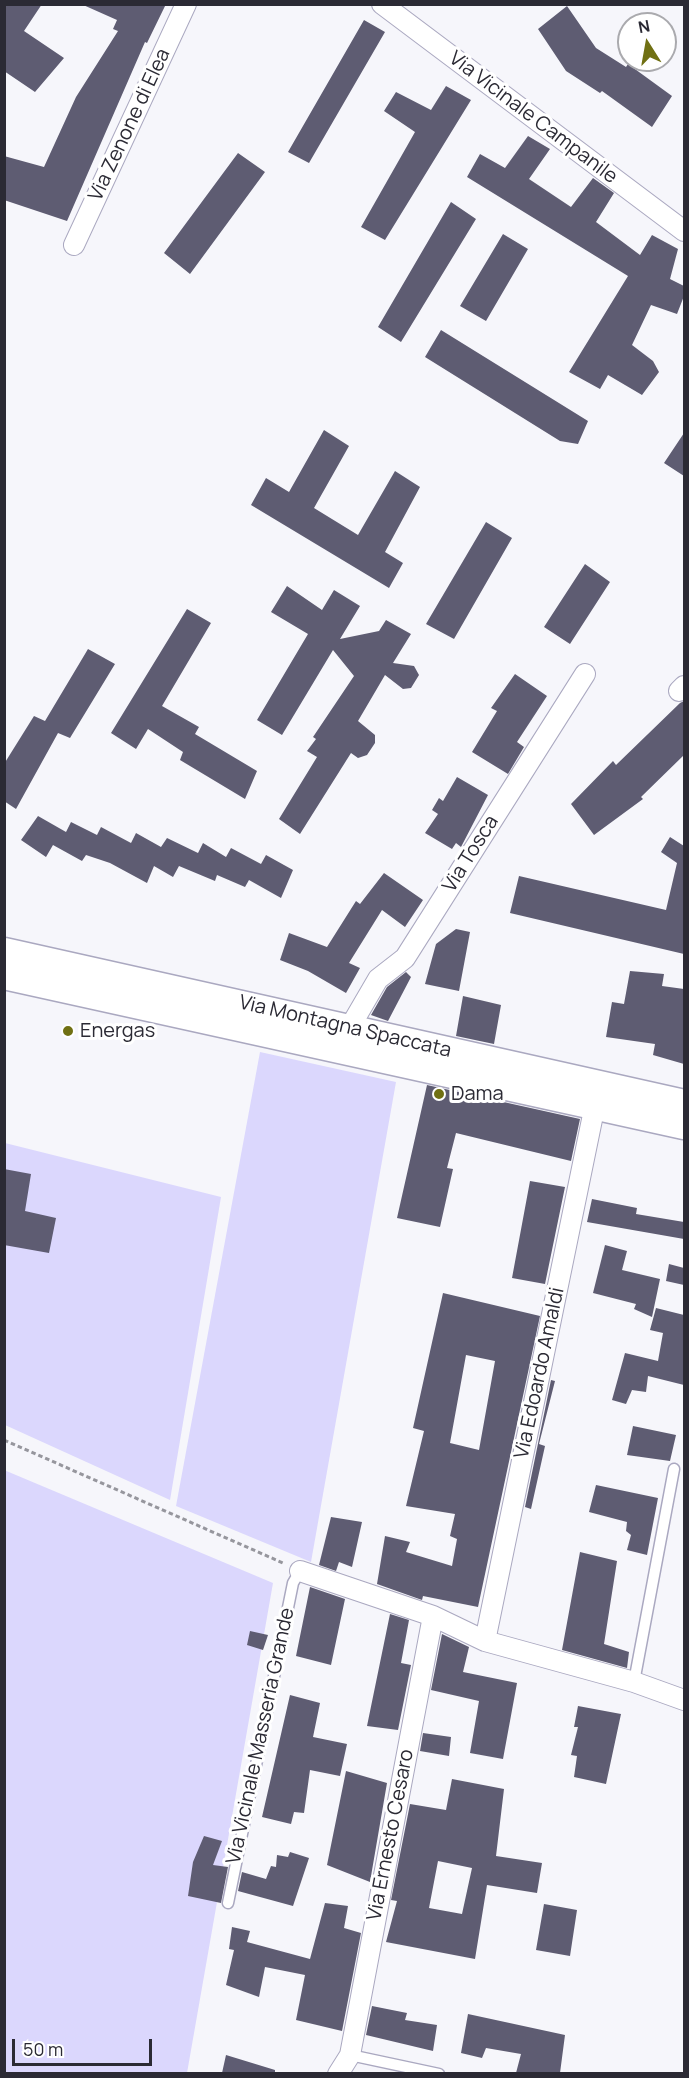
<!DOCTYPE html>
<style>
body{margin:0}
#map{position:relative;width:689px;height:2078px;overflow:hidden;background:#f6f6fb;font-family:Manrope,sans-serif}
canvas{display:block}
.frame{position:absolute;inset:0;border:6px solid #2b2a34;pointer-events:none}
.north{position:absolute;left:617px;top:12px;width:60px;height:60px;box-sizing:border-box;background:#fff;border:2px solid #aaaaae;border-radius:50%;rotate:349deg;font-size:16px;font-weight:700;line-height:24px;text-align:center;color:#2b2a34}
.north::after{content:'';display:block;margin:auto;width:21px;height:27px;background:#707013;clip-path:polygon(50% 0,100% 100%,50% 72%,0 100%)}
.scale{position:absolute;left:12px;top:2039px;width:140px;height:27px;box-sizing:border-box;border:3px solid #2b2a34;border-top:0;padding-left:8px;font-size:18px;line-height:21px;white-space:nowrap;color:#2b2a34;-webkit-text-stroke:4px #fff;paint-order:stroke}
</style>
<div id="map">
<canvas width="689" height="2078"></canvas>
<div class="frame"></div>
<div class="north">N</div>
<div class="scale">50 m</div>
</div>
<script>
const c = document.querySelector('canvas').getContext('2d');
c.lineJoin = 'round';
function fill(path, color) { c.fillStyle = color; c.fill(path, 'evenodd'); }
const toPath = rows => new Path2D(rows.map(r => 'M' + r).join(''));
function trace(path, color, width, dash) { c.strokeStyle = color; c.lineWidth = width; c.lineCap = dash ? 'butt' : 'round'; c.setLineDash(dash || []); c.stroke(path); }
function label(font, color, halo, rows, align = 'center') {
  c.font = font + ' Manrope,sans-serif'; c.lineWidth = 6; c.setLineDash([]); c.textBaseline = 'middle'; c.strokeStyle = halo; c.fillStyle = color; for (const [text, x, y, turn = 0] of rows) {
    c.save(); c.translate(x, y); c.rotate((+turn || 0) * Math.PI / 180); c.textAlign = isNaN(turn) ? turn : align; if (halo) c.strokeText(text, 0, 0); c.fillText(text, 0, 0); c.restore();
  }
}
fill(toPath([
 [260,1052,396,1082,311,1562,176,1506],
 [5,1143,221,1197,170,1500,5,1425],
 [4,1470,273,1583,187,2073,5,2073]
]), '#dbd7fd');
fill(toPath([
 [4,4,42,4,24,31,64,58,35,92,4,71],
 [81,4,166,4,147,43,145,42,67,221,4,200,4,156,44,167,76,97,118,31,113,29,117,20],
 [567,6,596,48,626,67,628,64,672,96,652,127,602,91,600,93,566,71,538,29],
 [364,20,385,32,309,163,288,152],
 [446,86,471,100,385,240,361,227,415,132,384,111,396,92,431,110],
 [528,136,550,149,529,179,571,207,593,178,614,193,596,222,640,255,652,235,678,249,670,279,684,286,684,296,677,314,651,305,632,345,653,361,659,372,642,395,608,375,600,389,569,372,628,276,467,177,480,154,505,168],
 [238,153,265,172,190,274,164,253],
 [451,202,476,219,401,342,378,327],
 [503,234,528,249,486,321,460,306],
 [441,330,588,421,578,444,560,441,425,357],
 [324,430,349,446,314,508,358,535,395,471,420,487,385,552,403,563,389,588,251,505,266,478,289,492],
 [684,433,684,476,664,463],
 [486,522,512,538,454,639,426,624],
 [585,564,610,582,570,644,544,627],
 [287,586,322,610,334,590,360,606,340,639,379,631,386,620,411,634,393,663,414,666,419,675,411,688,403,689,385,675,358,721,375,735,375,743,367,755,358,758,351,753,300,834,279,819,317,757,307,751,316,739,313,737,354,676,333,650,282,735,257,720,308,634,271,612],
 [187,609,211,623,162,706,199,727,195,734,257,771,245,799,180,760,183,752,148,729,136,749,111,733],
 [88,649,115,664,70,738,58,733,16,809,4,801,4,764,34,716,45,721],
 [515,674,547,696,517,742,524,747,508,774,472,752,497,711,491,708],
 [684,701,684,755,641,797,643,799,594,835,571,804,613,761,616,765,680,703],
 [457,777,488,795,461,847,456,843,452,849,425,833,438,814,432,810,439,798,443,801],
 [38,816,66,832,71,822,97,835,101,827,131,843,136,833,161,847,167,838,198,853,203,843,226,857,231,848,261,864,266,855,293,870,281,898,249,880,245,887,217,875,215,881,179,866,173,877,154,866,147,883,110,863,86,855,82,861,53,845,46,857,21,840],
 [670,837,684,846,684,954,510,913,519,876,666,910,677,863,661,852],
 [384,873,423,900,405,927,382,910,349,963,360,968,346,993,308,971,280,960,289,933,327,947,356,901,360,904],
 [456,929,470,932,459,991,425,984,436,944],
 [630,971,664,974,662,986,684,989,684,1064,653,1055,655,1044,606,1037,612,1002,624,1004],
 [406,972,411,977,388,1021,371,1015,387,987],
 [463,996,501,1005,494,1044,456,1036],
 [427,1085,580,1119,571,1161,456,1133,447,1168,453,1169,440,1227,397,1218],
 [4,1169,31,1174,25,1211,56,1218,49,1253,4,1245],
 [530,1181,565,1187,545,1284,512,1278],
 [592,1199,637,1208,636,1214,684,1222,684,1239,587,1222],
 [605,1245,627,1251,622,1270,660,1279,652,1317,634,1309,636,1304,593,1293],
 [669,1264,684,1268,684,1285,666,1281],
 [443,1293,540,1316,478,1607,423,1596,422,1600,377,1584,385,1536,410,1542,406,1552,452,1566,457,1539,450,1536,455,1514,406,1506,424,1431,413,1428],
 [466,1355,495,1361,479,1450,450,1443],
 [656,1308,684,1315,684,1385,648,1376,646,1392,632,1390,626,1404,612,1400,625,1353,658,1361,663,1333,650,1330],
 [551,1380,555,1381,539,1444,545,1446,531,1509,525,1507],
 [633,1426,676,1435,670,1461,627,1455],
 [596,1485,658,1498,647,1555,627,1550,631,1535,626,1531,627,1522,589,1512],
 [331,1517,362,1522,352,1567,339,1562,336,1571,319,1565],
 [580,1552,617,1561,604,1644,629,1652,627,1668,562,1650],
 [310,1587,345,1599,331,1665,296,1656],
 [390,1614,409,1620,401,1663,411,1665,398,1730,367,1726],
 [250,1631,268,1635,263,1650,247,1645],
 [442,1634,469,1647,463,1672,517,1683,503,1759,470,1753,479,1701,431,1690],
 [290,1695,320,1703,313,1737,347,1744,340,1776,310,1770,304,1813,294,1812,291,1824,262,1817],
 [578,1706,621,1714,606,1784,574,1777,577,1756,571,1755,578,1727,574,1727],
 [423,1733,451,1737,449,1756,420,1751],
 [346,1771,387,1783,370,1882,327,1865],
 [452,1779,504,1789,496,1856,542,1863,537,1893,487,1885,475,1959,386,1942,397,1901,391,1900,410,1804,446,1810],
 [438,1861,472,1868,462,1914,429,1908],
 [204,1836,222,1841,213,1865,228,1867,221,1903,188,1896,193,1862],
 [290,1852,309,1858,293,1906,238,1891,242,1872,266,1879,271,1866,276,1867,277,1855,288,1857],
 [325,1903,348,1906,344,1928,361,1933,342,2031,296,2020,305,1975,265,1967,259,1997,226,1985,234,1950,229,1949,232,1927,250,1931,247,1942,310,1959],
 [544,1904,577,1910,570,1956,536,1950],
 [372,2006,407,2013,405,2020,437,2025,433,2051,366,2035],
 [468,2014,565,2035,560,2073,516,2073,521,2054,486,2048,482,2058,461,2053],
 [226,2055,275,2070,275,2073,222,2073]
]), '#5e5c72');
const lane = toPath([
 [634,1682,674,1469],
 [228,1903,293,1583,300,1571],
 [350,2055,439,2074]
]);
const street = toPath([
 [382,4,684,231],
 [74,245,186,4],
 [679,691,684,686],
 [350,1027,378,979,405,958,585,674],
 [300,1571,433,1616,485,1641,634,1682,684,1700],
 [485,1641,595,1105],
 [338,2074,350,2055,433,1616]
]);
const secondary = toPath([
 [4,952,684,1104],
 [4,975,684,1125]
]);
trace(lane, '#aaa8c0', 13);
trace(street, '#aaa8c0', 22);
trace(secondary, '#aaa8c0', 31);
trace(toPath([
 [4,1440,283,1563]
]), '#96969d', 3, [4.5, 3]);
trace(lane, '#fff', 10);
trace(street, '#fff', 20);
trace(secondary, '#fff', 28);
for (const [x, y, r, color] of [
 [68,1031,6,"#707013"],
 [439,1094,6,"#707013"]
]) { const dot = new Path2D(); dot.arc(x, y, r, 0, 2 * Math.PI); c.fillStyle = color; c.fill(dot); trace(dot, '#fff', 2); }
label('20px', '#2b2a34', '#fff', [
 ["Via Vicinale Campanile",533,118,37],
 ["Via Zenone di Elea",130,125,-65],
 ["Via Tosca",471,854,-58],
 ["Via Montagna Spaccata",345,1027,13],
 ["Via Edoardo Amaldi",540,1373,-78],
 ["Via Vicinale Masseria Grande",261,1736,-78],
 ["Via Ernesto Cesaro",391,1835,-79]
]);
label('20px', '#2b2a34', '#fff', [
 ["Energas",80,1031],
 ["Dama",451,1094]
], 'left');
</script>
